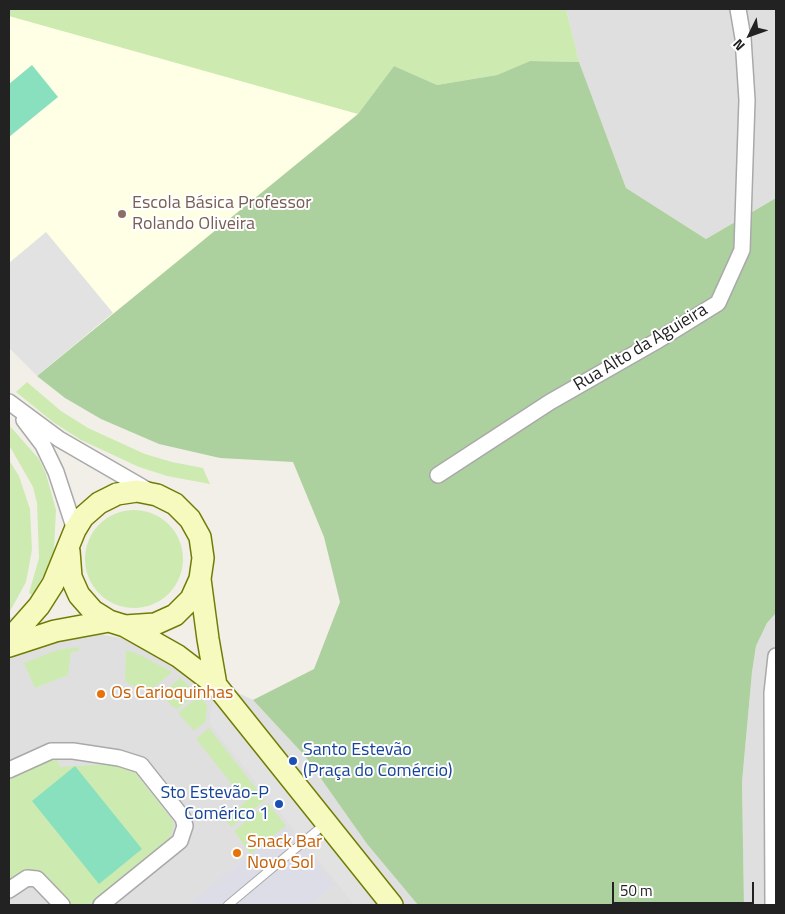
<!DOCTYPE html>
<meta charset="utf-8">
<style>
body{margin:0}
#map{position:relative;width:785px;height:914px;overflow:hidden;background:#f2efe9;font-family:"Titillium Web",sans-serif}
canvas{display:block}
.frame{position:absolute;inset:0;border:10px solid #222;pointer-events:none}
.north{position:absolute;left:725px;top:10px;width:50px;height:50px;-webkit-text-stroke:4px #fff;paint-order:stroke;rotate:228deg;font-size:14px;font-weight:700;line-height:20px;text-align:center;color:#222}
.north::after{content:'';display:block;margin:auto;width:18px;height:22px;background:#222;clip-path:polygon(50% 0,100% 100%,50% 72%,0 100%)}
.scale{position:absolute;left:612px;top:882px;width:142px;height:22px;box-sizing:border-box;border:2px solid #222;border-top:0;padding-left:6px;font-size:15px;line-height:18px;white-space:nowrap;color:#222;-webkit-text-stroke:4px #fff;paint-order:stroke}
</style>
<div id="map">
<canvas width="785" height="914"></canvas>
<div class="frame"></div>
<div class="north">N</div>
<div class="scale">50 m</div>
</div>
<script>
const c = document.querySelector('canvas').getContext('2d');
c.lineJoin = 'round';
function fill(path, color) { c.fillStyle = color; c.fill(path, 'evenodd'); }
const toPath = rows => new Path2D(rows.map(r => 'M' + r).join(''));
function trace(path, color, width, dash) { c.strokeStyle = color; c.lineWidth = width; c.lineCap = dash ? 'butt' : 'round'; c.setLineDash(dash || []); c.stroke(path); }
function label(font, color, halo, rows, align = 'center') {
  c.font = font + ' "Titillium Web",sans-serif'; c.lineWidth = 4; c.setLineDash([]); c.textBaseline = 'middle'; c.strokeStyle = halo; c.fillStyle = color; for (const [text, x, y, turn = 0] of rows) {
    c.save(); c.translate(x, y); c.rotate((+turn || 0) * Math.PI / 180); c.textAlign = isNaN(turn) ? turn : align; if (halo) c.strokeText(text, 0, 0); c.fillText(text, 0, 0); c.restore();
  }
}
fill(toPath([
 [566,9,776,9,776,198,706,239,626,188,579,63],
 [776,613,776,905,744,905,742,782,752,672,756,646,767,623],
 [9,617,121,638,253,700,305,756,367,844,418,905,9,905]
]), '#e0dfdf');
fill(toPath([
 [9,16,89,38,358,114,37,376,9,348]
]), '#ffffe5');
fill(toPath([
 [9,9,566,9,579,62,530,61,497,75,437,85,394,66,358,114,9,16],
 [27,382,61,411,88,428,145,454,172,462,203,468,210,484,167,476,139,467,81,440,53,422,16,392],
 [9,425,39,459,46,474,56,510,54,550,45,573,32,595,29,593,39,558,37,503,33,487,9,445],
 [9,460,19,476,30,509,32,550,26,582,9,613],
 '85 559a49 49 0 1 1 98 0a49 49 0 1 1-98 0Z',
 [79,647,79,651,71,652,68,675,35,688,24,663,57,650],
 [126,650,140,655,172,672,151,690,140,689,129,684,125,680],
 [180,678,197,693,177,709,171,705,162,694],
 [199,696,207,705,206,721,194,731,178,713],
 [209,728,265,800,231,827,225,819,246,802,196,739],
 [55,754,60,767,111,764,133,770,171,818,174,825,168,843,89,905,67,905,23,872,9,880,9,775],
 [268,803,286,826,251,854,234,831]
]), '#cdebb0');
fill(toPath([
 [530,61,579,62,626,188,706,239,776,198,776,613,767,623,756,646,752,672,742,782,744,905,418,905,367,844,305,756,253,700,314,669,340,602,324,537,293,462,220,458,159,444,101,419,65,398,37,376,358,114,394,66,437,85,497,75]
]), '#add19e');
fill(toPath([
 [32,65,58,97,9,137,9,84],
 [75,766,142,849,99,884,32,801]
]), '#88e0be');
fill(toPath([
 [46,232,113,313,37,376,9,348,9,263],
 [213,701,378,905,354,905,209,723]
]), '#e2e2e2');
fill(toPath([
 [286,826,334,885,310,905,187,905]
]), '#dddde8');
const lane = toPath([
 [228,905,326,823]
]);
const street = toPath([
 [9,402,59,439,149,491],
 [24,420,43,445,56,472,75,530],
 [438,475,550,402,655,342,718,303,742,250,747,100,743,38,738,9],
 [9,770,51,751,73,751,119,758,141,765,183,818,185,826,180,841,101,905],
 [9,890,27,878,37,879,62,905],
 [773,905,772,693,776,656]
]);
const secondary = toPath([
 [69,551,71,577,79,595,93,611,109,621,125,626,155,624,175,615,191,599,200,579],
 [125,626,178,656,216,685,392,905],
 [9,640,39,606,53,584,75,530,83,517,99,503,117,494,137,491,157,495,175,504,190,519,200,537,203,558,200,579,208,639,216,685],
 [9,646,55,631,109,621]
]);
trace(lane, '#a9a9a9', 10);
trace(street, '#a9a9a9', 18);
trace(secondary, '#707d05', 24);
trace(lane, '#fff', 8);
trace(street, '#fff', 15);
trace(secondary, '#f7fabf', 21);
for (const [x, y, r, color] of [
 [122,214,5,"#8d6e63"],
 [101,694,5,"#e8710a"],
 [293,761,5,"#1a4fb4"],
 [279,804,5,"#1a4fb4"],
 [237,853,5,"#e8710a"]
]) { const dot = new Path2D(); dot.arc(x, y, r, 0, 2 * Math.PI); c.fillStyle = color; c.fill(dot); trace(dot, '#fff', 2); }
label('18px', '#785e54', '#fff', [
 ["Escola Básica Professor",132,204],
 ["Rolando Oliveira",132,225]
], 'left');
label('18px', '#222', '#fff', [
 ["Rua Alto da Aguieira",641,348,-31]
]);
label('18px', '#c56008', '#fff', [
 ["Os Carioquinhas",111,694],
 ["Snack Bar",247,843],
 ["Novo Sol",247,864]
], 'left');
label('18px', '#164399', '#fff', [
 ["Santo Estevão",303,751],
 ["(Praça do Comércio)",303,772],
 ["Sto Estevão-P",269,794,"right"],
 ["Comérico 1",269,815,"right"]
], 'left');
</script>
